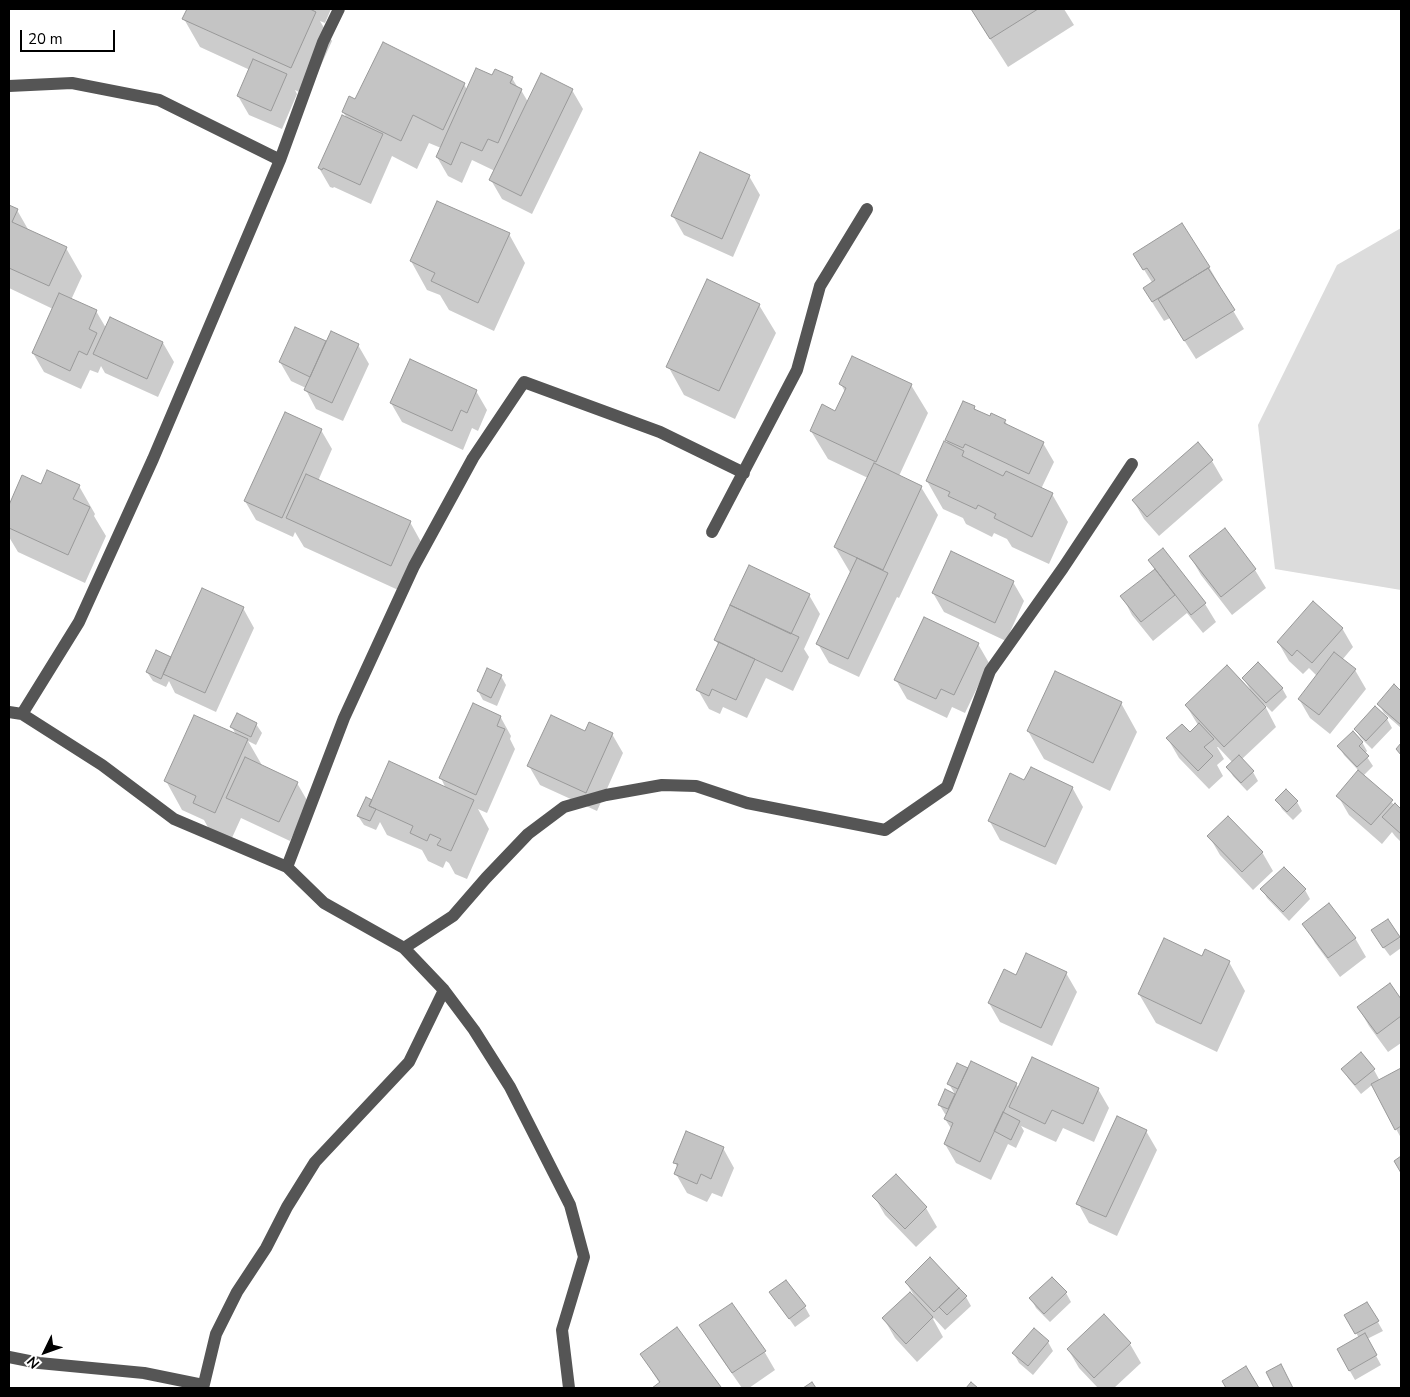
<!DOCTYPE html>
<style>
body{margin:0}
#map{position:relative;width:1410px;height:1397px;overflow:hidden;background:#fff;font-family:"Nunito Sans",sans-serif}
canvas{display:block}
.frame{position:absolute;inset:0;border:10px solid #000;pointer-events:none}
.north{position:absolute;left:20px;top:1327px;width:50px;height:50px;-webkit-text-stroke:4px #fff;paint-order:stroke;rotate:228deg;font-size:14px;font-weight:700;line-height:20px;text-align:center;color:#000}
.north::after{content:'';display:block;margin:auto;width:18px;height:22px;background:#000;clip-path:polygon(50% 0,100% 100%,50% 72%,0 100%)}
.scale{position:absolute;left:20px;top:30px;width:95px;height:22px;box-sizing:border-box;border:2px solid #000;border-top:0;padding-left:6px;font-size:15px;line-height:18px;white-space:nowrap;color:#000;-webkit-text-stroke:4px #fff;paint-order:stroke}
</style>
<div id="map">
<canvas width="1410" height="1397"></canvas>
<div class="frame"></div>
<div class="north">N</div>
<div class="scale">20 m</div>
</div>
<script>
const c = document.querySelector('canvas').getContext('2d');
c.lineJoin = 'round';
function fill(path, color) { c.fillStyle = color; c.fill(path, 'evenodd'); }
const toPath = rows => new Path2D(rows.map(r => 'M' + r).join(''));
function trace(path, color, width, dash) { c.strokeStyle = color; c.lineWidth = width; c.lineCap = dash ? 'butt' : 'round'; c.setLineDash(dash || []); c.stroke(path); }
fill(toPath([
 [1401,228,1401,590,1275,569,1258,425,1337,265]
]), '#dcdcdc');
fill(toPath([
 [188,9,331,9,325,23,320,21,332,41,307,96,295,90,297,94,282,129,249,115,238,96,250,70,200,47,184,19],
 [971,9,1064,9,1074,25,1008,67],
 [493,76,512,78,518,88,521,90,528,102,572,90,583,109,532,214,502,199,491,180,495,171,472,160,462,183,448,176,437,157,441,148,429,143,417,169,392,156,371,204,334,187,333,188,330,187,319,168,347,118,343,112,356,101,464,84,467,90],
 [749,176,760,195,733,257,684,235,673,216],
 [9,206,17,210,29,231,66,248,82,276,71,300,96,311,106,328,163,343,174,362,158,397,105,373,101,366,98,373,90,370,81,389,44,372,33,353,53,309,9,288],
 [509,234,525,263,494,331,449,310,440,295,427,290,411,261],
 [1209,267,1220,286,1219,287,1244,329,1196,359,1170,318,1164,321,1155,307,1144,288,1153,284,1143,268],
 [759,305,776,333,735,419,684,395,668,366],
 [295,329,327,343,358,345,369,364,343,421,316,409,306,390,306,388,291,381,280,362],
 [841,384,911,385,928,413,899,476,921,487,938,515,899,598,897,597,859,677,829,663,818,644,851,574,835,547,868,478,828,459,811,431,836,412,845,392],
 [476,391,487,410,478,431,472,428,463,450,402,422,391,403],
 [974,407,976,411,991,418,1005,421,1008,426,1043,443,1054,462,1041,489,1052,494,1068,522,1049,564,1012,547,1007,539,994,533,992,537,966,524,963,518,943,509,927,481,950,446,946,440],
 [321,430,332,449,318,481,410,522,426,551,407,594,304,547,295,532,293,537,256,520,245,501],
 [1212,461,1223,480,1159,536,1144,519,1133,500],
 [23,477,41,486,79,486,95,514,94,516,106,536,85,583,18,552,9,537,9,508],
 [1224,530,1255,570,1266,588,1232,615,1201,575,1190,556],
 [1149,560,1205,604,1216,622,1203,633,1187,613,1153,641,1132,615,1122,596,1155,569],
 [1013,582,1024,601,1006,641,944,612,933,593],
 [809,595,820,614,804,649,809,657,793,691,766,678,747,718,723,707,720,714,709,709,698,690,719,645,715,640],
 [243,608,254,628,216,712,175,693,169,681,166,687,153,681,147,672,171,658],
 [1342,628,1353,647,1342,660,1355,670,1366,689,1330,734,1310,718,1299,699,1317,676,1309,668,1303,674,1289,661,1278,642],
 [978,644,989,663,965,713,952,707,947,718,907,699,896,680],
 [501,676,506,685,497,706,483,700,478,691],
 [1243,678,1282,688,1287,697,1272,712,1264,704,1276,727,1242,759,1253,772,1258,781,1247,791,1233,776,1228,767,1233,763,1218,747,1217,747,1224,759,1217,765,1223,776,1209,789,1179,758,1168,739,1190,734,1198,725,1186,705,1249,690,1250,689],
 [1394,686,1401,692,1401,728,1384,713,1379,704],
 [1121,703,1137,732,1110,791,1044,759,1028,731],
 [500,716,511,736,510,739,515,749,487,813,478,809,489,829,467,879,455,874,449,863,446,861,443,868,428,861,422,850,387,835,380,822,376,830,364,825,358,816,371,801,446,789,441,778],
 [1387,719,1392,728,1372,749,1361,738,1355,729],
 [256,724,262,733,256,745,248,741,263,767,297,783,308,802,290,841,241,818,231,840,210,831,204,820,182,810,166,781,236,735,232,727],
 [612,734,623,753,597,811,540,785,529,766],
 [1362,742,1367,751,1365,754,1373,766,1363,776,1401,811,1401,842,1395,836,1392,832,1382,844,1349,815,1338,796,1359,771,1344,755,1339,746],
 [1025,782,1072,787,1083,807,1056,865,1000,840,989,820],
 [1286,791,1297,802,1302,811,1293,820,1282,809,1277,800],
 [1209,836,1262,852,1273,871,1253,890,1220,855],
 [1284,868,1305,890,1310,899,1289,921,1267,898,1262,889],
 [1304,924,1355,938,1366,957,1340,977,1315,943],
 [1399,937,1401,941,1401,948,1390,956,1378,940],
 [1202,958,1229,962,1245,991,1217,1052,1156,1023,1139,994],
 [1066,973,1077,992,1052,1046,1000,1022,989,1003,1016,976],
 [1390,985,1401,1001,1401,1043,1388,1052,1369,1026,1358,1007],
 [968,1069,1016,1084,1019,1088,1098,1089,1109,1108,1094,1142,1063,1128,1056,1142,1021,1126,1024,1131,1016,1148,1008,1144,991,1180,956,1163,945,1144,952,1130,945,1119,947,1115,945,1114,939,1104,946,1091,956,1096,949,1084],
 [1343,1069,1374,1070,1380,1081,1401,1070,1401,1138,1372,1085,1361,1094,1348,1078],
 [1146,1131,1157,1150,1117,1236,1089,1223,1078,1203],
 [687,1133,723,1148,734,1168,722,1197,712,1193,707,1202,687,1193,676,1174,678,1168,675,1163],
 [896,1176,926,1208,937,1227,916,1247,885,1215,874,1196],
 [930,1259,966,1297,971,1306,945,1330,934,1318,933,1319,943,1337,917,1362,895,1338,884,1319,917,1301,906,1282],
 [1052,1279,1066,1293,1071,1302,1050,1322,1036,1308,1031,1298],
 [771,1293,805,1307,810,1316,795,1327],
 [1367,1303,1383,1331,1367,1339,1381,1365,1355,1380,1338,1350,1359,1338,1346,1315],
 [1104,1316,1130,1344,1141,1363,1114,1388,1098,1388,1079,1368,1068,1349],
 [701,1326,764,1351,775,1370,749,1388,742,1388,712,1345],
 [677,1328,721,1388,654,1388,660,1384,641,1354],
 [1048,1342,1053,1351,1033,1375,1019,1363,1014,1354]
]), '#0003');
const building = toPath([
 [187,9,310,9,316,12,291,68,182,19,187,9],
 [971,9,1038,9,990,39,971,9],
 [383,42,465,83,443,130,413,115,401,141,342,112,349,96,355,99,383,42],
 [253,59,287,74,271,111,237,96,253,59],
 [476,68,492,75,495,69,513,77,510,83,522,89,498,143,488,139,482,151,461,142,451,165,436,157,476,68],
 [541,73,573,89,521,196,489,180,541,73],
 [342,115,383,134,360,185,323,168,322,170,318,168,342,115],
 [700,152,750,175,722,239,671,216,700,152],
 [437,201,510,233,478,303,431,281,435,273,410,261,437,201],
 [9,205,18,209,12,222,67,247,49,286,9,268,9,205],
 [1182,223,1210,267,1152,302,1143,288,1155,280,1147,268,1143,270,1133,254,1182,223],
 [1208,268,1235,310,1184,341,1158,299,1208,268],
 [707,279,760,304,719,391,666,367,707,279],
 [59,293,97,310,89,329,97,333,87,355,79,351,70,371,32,353,59,293],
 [110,317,163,342,147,379,93,354,110,317],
 [295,327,326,341,310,377,279,362,295,327],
 [331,331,359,344,332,403,304,390,331,331],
 [852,356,912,384,876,462,810,431,822,404,835,411,846,388,839,384,852,356],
 [410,359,477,390,467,413,461,410,452,431,390,403,410,359],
 [963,401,975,406,974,409,990,416,991,413,1006,420,1004,423,1044,442,1029,474,965,444,963,448,945,440,963,401],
 [285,412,322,429,282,518,244,501,285,412],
 [944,441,964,451,962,456,1003,476,1006,471,1053,493,1032,537,994,518,996,514,978,505,976,509,948,496,950,492,926,481,944,441],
 [1198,442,1213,460,1147,517,1132,500,1198,442],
 [874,463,922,486,883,570,834,547,874,463],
 [47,470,80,485,73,499,90,507,68,555,9,528,9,505,22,475,41,484,47,470],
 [306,474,411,521,391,566,286,518,306,474],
 [1225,528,1256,569,1221,597,1189,556,1225,528],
 [1163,548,1206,603,1191,615,1148,560,1163,548],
 [951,551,1014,581,995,623,932,593,951,551],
 [857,558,888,573,848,659,816,644,857,558],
 [749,565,810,594,791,634,730,605,749,565],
 [1155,569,1175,595,1141,622,1120,596,1155,569],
 [202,588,244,607,205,693,163,674,202,588],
 [1313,601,1343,628,1312,663,1297,650,1292,656,1277,642,1313,601],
 [730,605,799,637,782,672,714,640,730,605],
 [924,617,979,643,954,695,941,689,936,699,894,680,924,617],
 [719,642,755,659,736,700,712,689,709,696,696,690,719,642],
 [156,650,171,657,161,679,146,672,156,650],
 [1334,652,1356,669,1319,715,1298,699,1334,652],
 [1258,662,1283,688,1266,703,1242,678,1258,662],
 [1227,665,1266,707,1224,747,1185,705,1227,665],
 [487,668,502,675,491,698,477,691,487,668],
 [1055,671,1122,702,1093,763,1027,731,1055,671],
 [1394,684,1401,691,1401,725,1377,704,1394,684],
 [473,703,501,716,497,726,505,729,476,795,439,778,473,703],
 [1375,706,1388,718,1366,741,1354,729,1375,706],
 [237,713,257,723,251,737,230,727,237,713],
 [194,715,248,739,215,813,193,803,196,796,164,781,194,715],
 [551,715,585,731,589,722,613,733,586,793,527,766,551,715],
 [1199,723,1214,739,1204,747,1213,756,1198,771,1166,738,1182,724,1190,732,1199,723],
 [1353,731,1363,742,1359,746,1369,756,1357,767,1337,746,1353,731],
 [1401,743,1401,755,1396,749,1401,743],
 [1239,755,1254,771,1241,783,1226,767,1239,755],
 [245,757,298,782,279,822,226,798,245,757],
 [389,761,474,800,451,851,437,845,441,839,430,834,427,841,410,833,413,826,369,806,389,761],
 [1031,767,1073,787,1045,847,988,821,1010,773,1024,780,1031,767],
 [1358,770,1393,800,1371,825,1336,796,1358,770],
 [1286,789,1298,801,1287,812,1275,800,1286,789],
 [366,797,372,800,369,806,376,809,370,821,357,816,366,797],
 [1395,803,1401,809,1401,834,1382,817,1395,803],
 [1228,816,1263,852,1242,872,1207,836,1228,816],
 [1284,867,1306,889,1283,912,1260,889,1284,867],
 [1329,903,1356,938,1328,958,1302,924,1329,903],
 [1388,919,1400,937,1383,948,1371,930,1388,919],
 [1164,938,1202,956,1205,949,1230,961,1201,1024,1138,994,1164,938],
 [1026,953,1067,972,1041,1028,988,1003,1004,969,1016,975,1026,953],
 [1390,983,1401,999,1401,1016,1377,1034,1357,1007,1390,983],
 [1361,1052,1375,1069,1355,1085,1341,1069,1361,1052],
 [1032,1057,1099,1088,1083,1124,1052,1110,1045,1124,1009,1107,1032,1057],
 [971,1061,1017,1083,980,1162,944,1144,953,1123,944,1119,971,1061],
 [957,1063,968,1068,958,1089,947,1084,957,1063],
 [1401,1068,1401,1126,1395,1130,1371,1084,1401,1068],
 [945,1089,955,1094,948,1109,938,1105,945,1089],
 [1003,1112,1020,1121,1011,1140,994,1131,1003,1112],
 [1117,1116,1147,1130,1106,1217,1076,1204,1117,1116],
 [686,1131,724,1147,711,1179,701,1174,697,1184,674,1174,678,1164,673,1163,686,1131],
 [1401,1156,1401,1173,1394,1161,1401,1156],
 [896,1174,927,1207,905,1229,872,1196,896,1174],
 [930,1257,959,1288,934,1312,905,1282,930,1257],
 [1052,1277,1067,1292,1044,1314,1029,1298,1052,1277],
 [786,1280,806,1306,789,1319,769,1292,786,1280],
 [959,1288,967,1296,947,1315,939,1307,959,1288],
 [910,1292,933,1317,906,1344,882,1318,910,1292],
 [1367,1302,1379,1321,1355,1334,1344,1315,1367,1302],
 [732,1303,766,1351,732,1373,699,1325,732,1303],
 [1104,1314,1131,1343,1094,1378,1067,1349,1104,1314],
 [677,1327,721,1387,720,1388,652,1388,660,1382,640,1354,677,1327],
 [1034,1328,1049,1341,1028,1366,1012,1353,1034,1328],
 [1365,1333,1377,1355,1349,1371,1337,1349,1365,1333],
 [1281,1364,1293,1388,1274,1388,1266,1372,1281,1364],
 [1246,1366,1259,1388,1226,1388,1222,1381,1246,1366],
 [812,1382,816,1388,803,1388,812,1382],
 [971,1382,978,1388,966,1388,971,1382]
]);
fill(building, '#c4c4c4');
trace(building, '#999', 1);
trace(toPath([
 [9,86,72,83,159,100,280,160],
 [712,532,797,370,820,286,867,209],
 [9,712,22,714,102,765,174,819,287,867,324,903,404,948,444,990,474,1030,510,1087,570,1205,584,1257,562,1330,569,1388],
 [22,714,79,622,153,459,280,160,323,42,339,9],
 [287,867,344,718,414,566,473,458,524,382,660,432,744,473],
 [404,948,453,916,486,878,528,834,564,807,606,795,662,785,696,786,747,803,885,830,947,787,990,671,1063,568,1132,464],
 [9,1357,39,1363,144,1373,203,1385],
 [203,1388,216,1334,237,1292,266,1248,287,1207,315,1162,409,1062,444,990]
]), '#555', 12);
</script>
